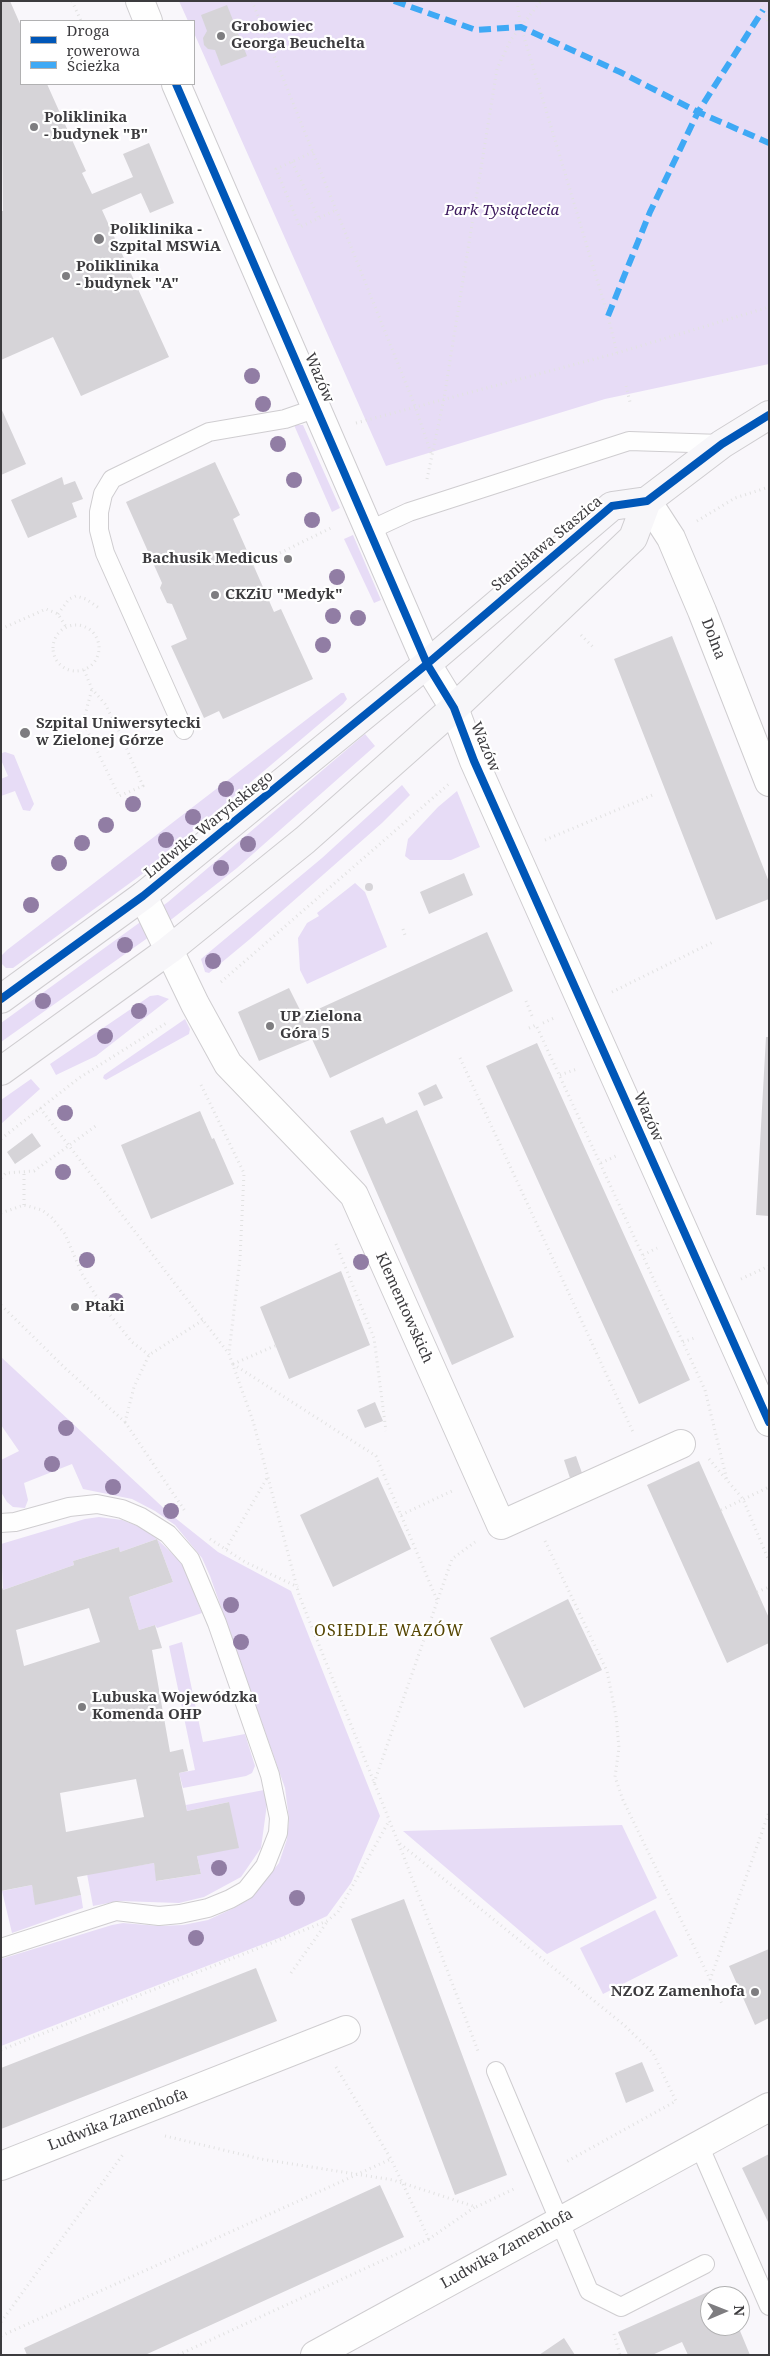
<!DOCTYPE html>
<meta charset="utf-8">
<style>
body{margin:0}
#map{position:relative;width:770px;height:2356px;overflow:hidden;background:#f9f7fb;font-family:"Noto Serif",serif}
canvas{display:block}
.frame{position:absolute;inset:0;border:2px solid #3c3b3e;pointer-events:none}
.legend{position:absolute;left:20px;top:20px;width:175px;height:65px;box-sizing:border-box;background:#fff;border:1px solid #b1b1b2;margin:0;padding:6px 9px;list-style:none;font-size:15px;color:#3c3b3e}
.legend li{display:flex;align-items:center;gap:10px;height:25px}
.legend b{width:25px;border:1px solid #b1b1b2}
.north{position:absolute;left:700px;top:2286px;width:50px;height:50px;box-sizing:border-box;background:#fff;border:1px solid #b1b1b2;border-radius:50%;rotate:89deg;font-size:14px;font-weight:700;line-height:20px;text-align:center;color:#3c3b3e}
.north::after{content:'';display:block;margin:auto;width:18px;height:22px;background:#7e7d80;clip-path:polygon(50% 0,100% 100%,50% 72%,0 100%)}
</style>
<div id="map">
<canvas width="770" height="2356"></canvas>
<div class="frame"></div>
<ul class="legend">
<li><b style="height:6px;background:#0057b8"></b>Droga rowerowa</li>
<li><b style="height:6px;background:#3fa9f5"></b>Ścieżka</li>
</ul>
<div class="north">N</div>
</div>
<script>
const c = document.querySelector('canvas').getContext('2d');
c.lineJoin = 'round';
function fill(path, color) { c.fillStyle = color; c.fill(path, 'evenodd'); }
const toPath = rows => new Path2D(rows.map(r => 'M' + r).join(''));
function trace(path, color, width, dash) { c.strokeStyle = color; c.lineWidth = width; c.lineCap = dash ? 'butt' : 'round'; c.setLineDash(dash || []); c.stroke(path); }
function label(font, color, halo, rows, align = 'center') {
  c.font = font + ' "Noto Serif",serif'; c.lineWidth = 4.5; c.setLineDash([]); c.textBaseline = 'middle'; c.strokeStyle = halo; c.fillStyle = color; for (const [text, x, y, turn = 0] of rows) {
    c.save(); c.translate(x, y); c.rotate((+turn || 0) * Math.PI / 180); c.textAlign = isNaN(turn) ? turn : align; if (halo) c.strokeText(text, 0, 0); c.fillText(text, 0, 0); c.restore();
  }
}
fill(toPath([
 [179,1,769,1,769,364,605,399,386,466,194,33,194,21,188,21],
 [294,425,303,425,340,508,332,512],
 [353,535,381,600,374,603,344,539],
 [341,693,344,693,347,699,343,704,141,875,13,968,6,968,1,963,2,955,7,950],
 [365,734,375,746,237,868,149,937,1,1042,1,1023,168,902],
 [5,752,14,755,32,799,34,804,30,811,23,810,15,791,1,796,1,779,8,776,1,760,2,753],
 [402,785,410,795,382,823,250,939,209,973,205,972,201,959,322,858],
 [457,791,480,847,451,860,410,860,405,856,408,839,438,807],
 [355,883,365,892,387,947,307,984,300,970,298,938,307,923,319,916,317,913],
 [158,995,169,999,96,1056,56,1075,50,1064,150,996],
 [185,1019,190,1029,189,1034,106,1080,103,1078,104,1075],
 [31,1079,40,1089,1,1124,1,1100],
 [1,1357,169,1513,218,1552,291,1591,380,1816,351,1883,327,1916,284,1936,1,2046,1,1959,112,1925,123,1923,159,1926,183,1925,208,1920,234,1908,250,1899,279,1863,287,1839,289,1819,285,1788,210,1576,202,1558,175,1525,155,1511,132,1499,83,1489,72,1464,24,1483,28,1500,25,1508,13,1507,7,1502,1,1492,1,1460,19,1451,1,1425],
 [99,1517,122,1520,140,1527,157,1539,182,1563,202,1613,157,1628,155,1625,139,1630,129,1597,173,1582,157,1539,120,1552,119,1547,73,1561,74,1565,3,1590,1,1544,85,1519],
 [182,1642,203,1742,245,1734,255,1766,252,1773,246,1776,183,1788,179,1773,195,1770,169,1646],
 [264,1790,267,1804,261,1848,241,1877,204,1897,179,1903,119,1901,93,1906,87,1874,154,1863,157,1881,201,1874,197,1856,229,1802,187,1811,186,1805],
 [622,1825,657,1898,547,1954,403,1831],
 [32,1885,36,1904,81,1895,83,1908,12,1933,2,1891],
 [655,1910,678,1956,603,1994,580,1948]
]), '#e7dcf6');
fill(toPath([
 [1,1,10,1,21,26,21,84,47,84,86,171,82,173,92,194,133,177,123,154,149,143,174,203,150,213,141,193,102,210,169,357,81,396,53,337,1,360,1,211,3,211],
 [227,5,247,56,221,66,215,50,208,49,204,45,203,38,207,31,201,15],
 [1,408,26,464,1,475],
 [215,462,240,515,233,519,274,612,281,609,313,679,223,719,219,711,204,718,171,646,187,639,172,604,167,603,160,588,162,583,126,502],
 [62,477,64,485,75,481,83,499,72,503,77,517,28,538,11,500],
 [672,636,769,882,769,899,716,920,614,659],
 [464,873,473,895,429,914,420,892],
 '365 887a4 4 0 1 1 8 0a4 4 0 1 1-8 0Z',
 [487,932,513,991,330,1078,312,1039,259,1061,238,1012,289,988,303,1016],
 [766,1037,769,1037,769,1216,756,1215],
 [537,1043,690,1380,639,1404,486,1066],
 [436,1084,443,1098,424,1106,418,1093],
 [417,1110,514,1337,452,1365,350,1131,383,1117,386,1124],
 [200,1111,212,1139,214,1138,234,1184,151,1219,121,1145],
 [32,1133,41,1146,15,1164,7,1152],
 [341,1271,370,1345,289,1379,260,1307],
 [375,1402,383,1421,365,1428,357,1410],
 [576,1456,582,1473,570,1478,564,1460],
 [699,1461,769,1618,769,1643,727,1663,647,1485],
 [378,1477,411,1549,333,1587,300,1515],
 [157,1539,173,1582,129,1597,139,1630,155,1625,162,1648,152,1650,170,1752,183,1749,188,1771,179,1773,187,1811,229,1802,239,1848,197,1856,201,1874,156,1881,154,1863,77,1877,81,1895,35,1905,32,1885,1,1891,1,1585,3,1590,74,1565,73,1561,119,1547,120,1552],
 [89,1608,100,1642,24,1666,16,1630],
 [136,1779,144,1817,66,1832,60,1793],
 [568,1599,602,1670,524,1708,490,1638],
 [404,1899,507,2175,455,2195,351,1919],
 [769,1949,769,2018,755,2025,729,1966],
 [256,1968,277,2021,1,2129,1,2068],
 [642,2062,654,2091,626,2103,615,2073],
 [769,2154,769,2224,742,2168],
 [380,2185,404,2237,145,2355,27,2355,24,2348],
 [719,2287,724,2296,710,2296,710,2326,738,2326,750,2355,688,2355,682,2342,652,2355,628,2355,618,2332],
 [564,2338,575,2355,539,2355]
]), '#d6d4d8');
const lane = toPath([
 [368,531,409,512,629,441,722,444],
 [184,730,105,553,99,530,99,512,103,494,112,479,209,432,285,419,317,408],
 [1,1523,15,1522,69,1507,97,1504,122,1509,141,1517,168,1534,190,1559,217,1623,270,1775,279,1818,278,1833,265,1866,246,1890,230,1899,208,1908,180,1914,159,1916,116,1911,1,1948],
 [496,2071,589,2291,621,2307,705,2264],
 [699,2145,769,2306]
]);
const street = toPath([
 [140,1,148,21],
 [176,84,427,664,454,708,474,761,769,1422],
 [647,501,671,538,702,611,769,782],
 [143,896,195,1004,228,1064,354,1195,501,1525,681,1444],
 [1,2166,346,2030],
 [315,2355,769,2107]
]);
const secondary = toPath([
 [1,999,143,896,427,664,612,506,647,501,722,444,769,415],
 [1,1071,169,950,305,840,454,708,633,538,647,501]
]);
trace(lane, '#cfcdd0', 20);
trace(street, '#cfcdd0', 30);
trace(secondary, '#cfcdd0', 30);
trace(toPath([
 [72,1,81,21],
 [252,1,415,406,432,456],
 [517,1,521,27,608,316,617,353],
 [761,1,769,25],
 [237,30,259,20],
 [313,152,276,169,300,227,336,210],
 [292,162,319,218],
 [626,386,630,402],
 [356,423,617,353,769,307],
 [427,479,444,398,497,69,510,41,541,1],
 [697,521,735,498,769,487],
 [253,566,333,527],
 [58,614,69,599,76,596,86,599,99,608],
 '53 648a23 23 0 1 1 46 0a23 23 0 1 1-46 0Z',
 [1,629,46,609,58,614,66,627],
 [581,635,593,647],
 [84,670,92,689,105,704,118,729,143,786,119,796,87,730,85,715,92,689],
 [545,840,655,794],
 [403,929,405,935],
 [221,982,450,783],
 [612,992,713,942],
 [526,1001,532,1016],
 [543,1023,554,1018],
 [529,1028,536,1025,705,1390,727,1480],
 [460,1058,633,1432],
 [560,1075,577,1069],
 [201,1085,244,1173,240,1259,229,1353],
 [40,1108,229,1354,253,1421,299,1595,398,1842,624,2025,653,2053,676,2101,564,2163],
 [1,1139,79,1078,168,1022],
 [601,1163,616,1156],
 [1,1178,6,1173,34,1171,97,1125],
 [24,1205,24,1172],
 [1,1213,24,1205,42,1210,52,1218,65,1234,82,1274,102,1305,132,1342,149,1355],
 [336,1244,374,1338,386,1431],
 [643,1255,657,1248],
 [741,1279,769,1266],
 [1,1305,65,1368,125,1422,134,1387,149,1355,203,1320],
 [683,1342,697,1337],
 [233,1364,376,1456,437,1600],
 [233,1364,277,1345],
 [125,1422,185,1511],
 [709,1459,743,1499,769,1561],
 [721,1510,769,1487],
 [401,1515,452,1491],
 [210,1539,245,1562,298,1587],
 [545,1541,607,1671,616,1716,619,1748,615,1777,623,1800,723,2006],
 [226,1549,267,1478],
 [757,1592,769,1587],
 [374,1783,452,1559,475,1542],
 [399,1844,478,2051],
 [291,1973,327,1922],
 [710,1980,769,1812],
 [1,2050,327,1921,338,1912,389,1821],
 [336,2067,391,2159,429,2239,475,2207],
 [165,2136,261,2159,393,2180,476,2207,516,2188],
 [1,2322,124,2153],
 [614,2334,620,2355],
 [1,2336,391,2159],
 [178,2355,429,2239]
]), '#e2e2e2', 3, [1, 4]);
trace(lane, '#fefefe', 18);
trace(street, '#fefefe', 28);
trace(secondary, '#f7f6f9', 28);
trace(toPath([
 [394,1,476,30,521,27,620,72,698,112,769,143],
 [608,316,650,212,698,112,763,10]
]), '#3fa9f5', 6, [12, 6]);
trace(toPath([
 [176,84,427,664,454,708,474,761,769,1422],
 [1,999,143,896,427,664,612,506,647,501,722,444,769,415]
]), '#0057b8', 8);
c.fillStyle = '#917da4';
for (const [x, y] of [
 [252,376],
 [263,404],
 [278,444],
 [294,480],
 [312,520],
 [337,577],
 [333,616],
 [358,618],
 [323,645],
 [226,789],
 [133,804],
 [193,817],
 [106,825],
 [166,840],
 [82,843],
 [248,844],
 [59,863],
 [221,868],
 [31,905],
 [125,945],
 [213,961],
 [43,1001],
 [139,1011],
 [105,1036],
 [65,1113],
 [63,1172],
 [87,1260],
 [361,1262],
 [116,1301],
 [66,1428],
 [52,1464],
 [113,1487],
 [171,1511],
 [231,1605],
 [241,1642],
 [219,1868],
 [297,1898],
 [196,1938]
]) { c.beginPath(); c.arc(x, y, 8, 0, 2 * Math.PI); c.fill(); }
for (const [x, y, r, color] of [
 [221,36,5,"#7e7d80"],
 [34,127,5,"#7e7d80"],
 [99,239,6,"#7e7d80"],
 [66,276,5,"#7e7d80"],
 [288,559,5,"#7e7d80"],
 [215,595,5,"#7e7d80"],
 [25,733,6,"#7e7d80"],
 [270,1026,5,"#7e7d80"],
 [75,1307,5,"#7e7d80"],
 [82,1707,5,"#7e7d80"],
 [755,1992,5,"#7e7d80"]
]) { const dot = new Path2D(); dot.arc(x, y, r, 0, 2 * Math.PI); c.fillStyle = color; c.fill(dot); trace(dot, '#fff', 2); }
label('bold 15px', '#3c3b3e', '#fff', [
 ["Grobowiec",231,27],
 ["Georga Beuchelta",231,44],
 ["Poliklinika",44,118],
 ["- budynek \"B\"",44,135],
 ["Poliklinika -",110,230],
 ["Szpital MSWiA",110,247],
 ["Poliklinika",76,267],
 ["- budynek \"A\"",76,284],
 ["Bachusik Medicus",278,559,"right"],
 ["CKZiU \"Medyk\"",225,595],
 ["Szpital Uniwersytecki",36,724],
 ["w Zielonej Górze",36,741],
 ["UP Zielona",280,1017],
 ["Góra 5",280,1034],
 ["Ptaki",85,1307],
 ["Lubuska Wojewódzka",92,1698],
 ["Komenda OHP",92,1715],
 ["NZOZ Zamenhofa",745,1992,"right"]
], 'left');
label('italic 15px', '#3c195d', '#fff', [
 ["Park Tysiąclecia",502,211]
]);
label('15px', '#3c3b3e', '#fff', [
 ["Wazów",319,378,67],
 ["Stanisława Staszica",547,544,-40],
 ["Dolna",713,639,69],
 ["Wazów",485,747,67],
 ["Ludwika Waryńskiego",209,825,-39],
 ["Wazów",648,1117,66],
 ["Klementowskich",404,1308,66],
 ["Ludwika Zamenhofa",118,2120,-21],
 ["Ludwika Zamenhofa",507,2249,-29]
]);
c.letterSpacing = '1px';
label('16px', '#564603', '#fff', [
 ["OSIEDLE WAZÓW",389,1631]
]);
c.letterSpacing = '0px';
</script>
